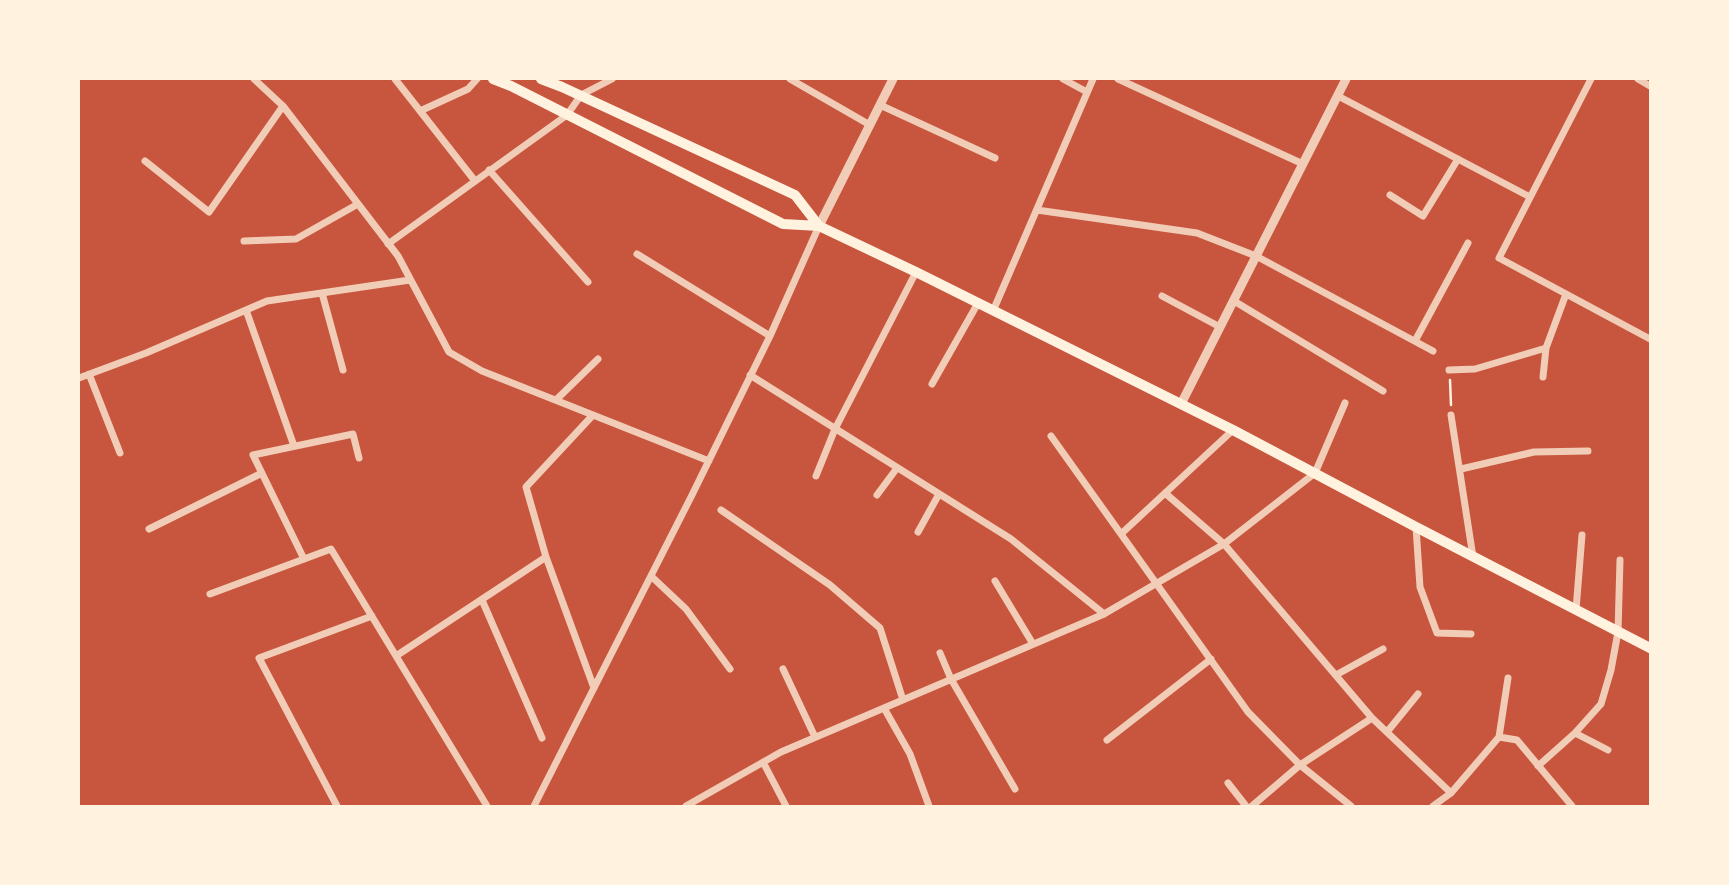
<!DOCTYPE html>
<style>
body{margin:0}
#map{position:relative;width:1729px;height:885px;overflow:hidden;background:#c8553d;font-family:"Alegreya Sans",sans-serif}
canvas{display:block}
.frame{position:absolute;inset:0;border:80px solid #fff3e0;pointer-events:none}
</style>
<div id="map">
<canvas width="1729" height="885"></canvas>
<div class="frame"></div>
</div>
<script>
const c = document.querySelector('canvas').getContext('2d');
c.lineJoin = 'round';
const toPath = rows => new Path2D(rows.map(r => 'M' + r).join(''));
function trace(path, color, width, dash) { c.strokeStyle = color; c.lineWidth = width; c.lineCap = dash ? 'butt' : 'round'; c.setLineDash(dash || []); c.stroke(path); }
trace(toPath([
 [1450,380,1451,405]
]), '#fff3e0', 2.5);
trace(toPath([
 [254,79,283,106,398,256,449,352,482,371,709,461],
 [395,79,475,181],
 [790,79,870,125],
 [1063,79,1087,92],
 [1118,79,1303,164],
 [1591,79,1499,258,1650,339],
 [1638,79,1650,86],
 [1338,96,1530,197],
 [880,105,995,158],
 [420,111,468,89,477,79],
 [145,161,209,212,283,106],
 [489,170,588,282],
 [1390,195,1423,216,1458,159],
 [1037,210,1197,233,1256,256,1433,351],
 [244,241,296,239,358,204],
 [388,244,567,115,581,95,612,79],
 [637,254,770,336],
 [322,293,343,370],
 [1162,296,1220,327],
 [1234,301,1383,391],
 [246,310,294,446],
 [993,311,1093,79],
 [1415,341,1468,243],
 [1449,370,1475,369,1546,348],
 [89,374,120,453],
 [750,375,1011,539,1104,614],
 [1543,377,1546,348,1566,294],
 [79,378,146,353,267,301,410,280],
 [932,384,978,303],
 [556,400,598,359],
 [1451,415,1473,557],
 [1051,436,1248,712,1300,765,1351,806],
 [1461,469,1534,452,1588,451],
 [816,476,835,429,916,272],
 [1165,493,1224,544,1372,718,1451,793],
 [877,495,897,468],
 [721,510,830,585,880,628,903,700],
 [1416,527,1420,587,1437,633,1471,634],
 [149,529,262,473],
 [918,532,939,494],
 [1121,534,1233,430],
 [546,557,594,688],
 [304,559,253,455,353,434,359,458],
 [651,576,686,609,730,669],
 [995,581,1033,644],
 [210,594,331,549,487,806],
 [482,600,542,738],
 [1576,610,1582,535],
 [940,653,951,679,1015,789],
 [396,656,546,557,526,487,593,415],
 [783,669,815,737],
 [1336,675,1383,649],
 [884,708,910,754,929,806],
 [1387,732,1418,694],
 [1575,733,1608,750],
 [1499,737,1508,678],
 [1107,740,1211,659],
 [763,762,786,806],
 [1538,766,1575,733,1601,704,1611,670,1618,632,1620,560],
 [1228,783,1246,806],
 [337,806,259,658,372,616],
 [534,806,692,495,770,336,819,226],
 [686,806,781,752,1104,614,1224,544,1315,473,1345,403],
 [1252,806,1300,765,1372,718],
 [1433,806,1451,793,1499,737,1517,740,1572,806]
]), '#f1ccb7', 7);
trace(toPath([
 [819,226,893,79],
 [1181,404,1346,79]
]), '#f1ccb7', 9);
trace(toPath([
 [493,79,511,86,783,224,819,226,916,272,1233,430,1416,527,1650,648],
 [541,79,562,87,795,195,819,226]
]), '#fff3e0', 10);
</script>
